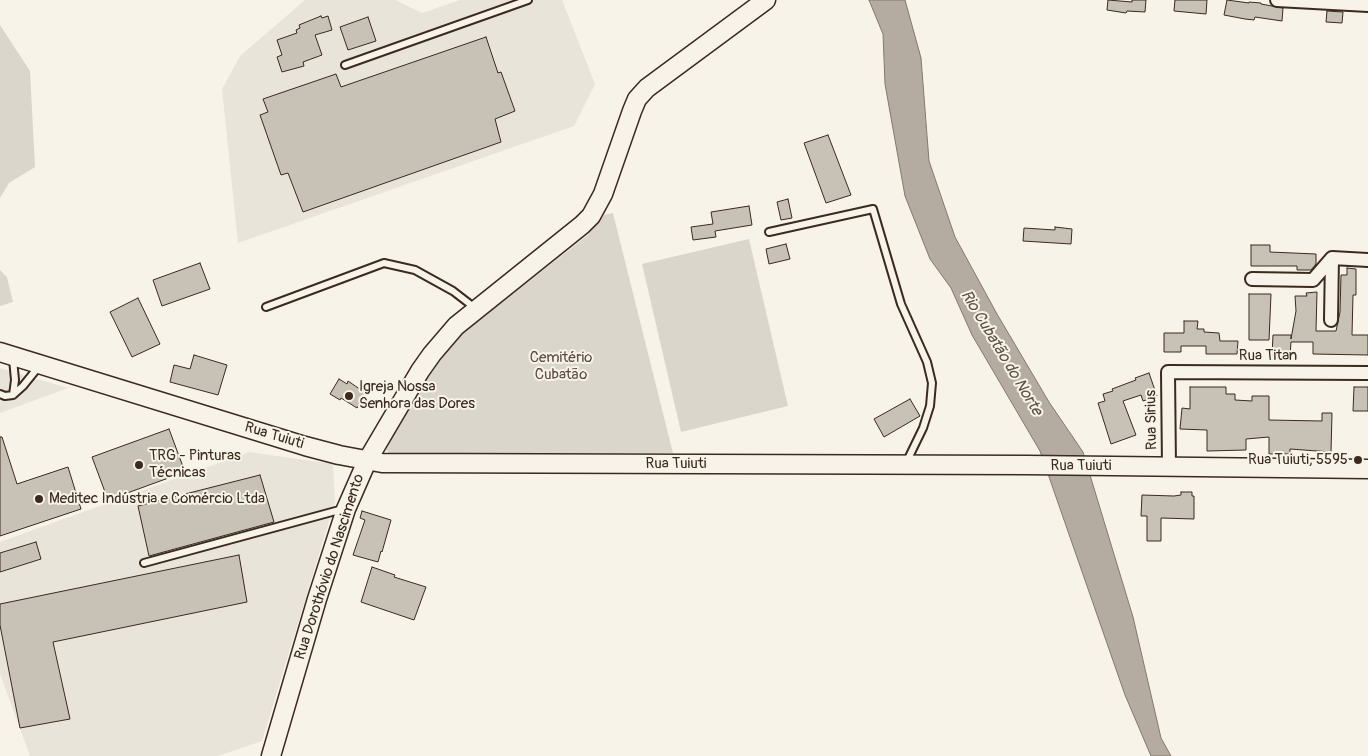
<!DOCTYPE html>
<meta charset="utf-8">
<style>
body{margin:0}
canvas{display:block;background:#f7f3e8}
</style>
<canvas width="1368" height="756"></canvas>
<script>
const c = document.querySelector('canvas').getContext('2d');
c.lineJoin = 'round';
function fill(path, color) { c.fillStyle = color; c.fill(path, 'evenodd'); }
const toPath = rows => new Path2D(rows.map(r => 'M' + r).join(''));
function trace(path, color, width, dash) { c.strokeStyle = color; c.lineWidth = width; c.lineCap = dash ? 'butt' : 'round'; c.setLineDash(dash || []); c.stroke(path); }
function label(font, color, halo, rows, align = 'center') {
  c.font = font + ' Pangolin,sans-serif'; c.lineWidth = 4; c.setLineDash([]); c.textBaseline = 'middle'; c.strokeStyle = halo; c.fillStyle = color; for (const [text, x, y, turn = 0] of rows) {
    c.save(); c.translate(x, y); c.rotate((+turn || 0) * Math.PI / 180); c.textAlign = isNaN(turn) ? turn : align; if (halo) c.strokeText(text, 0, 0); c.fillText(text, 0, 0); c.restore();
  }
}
fill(toPath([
 [305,0,395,0,422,13,460,0,562,0,595,84,574,126,238,243,222,89,240,56],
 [0,368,68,388,0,413],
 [249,452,333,464,335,502,262,741,218,756,30,756,0,674,0,542]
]), '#e9e4d9');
fill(toPath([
 [0,25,30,71,35,167,9,183,0,198],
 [613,213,673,453,390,454,384,448,424,375,457,338,588,235,604,215],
 [749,239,788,406,681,432,642,264],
 [0,270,7,277,13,302,0,306]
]), '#dbd6cb');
const water = toPath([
 [869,0,905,0,921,58,929,161,955,237,997,314,1049,402,1083,452,1133,617,1161,738,1171,756,1151,756,1125,695,1040,451,972,335,951,288,930,259,905,196,885,84,883,34,869,0]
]);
fill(water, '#b4aca0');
trace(water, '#84786c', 1);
const building = toPath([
 [1108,0,1132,2,1132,0,1146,0,1145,12,1127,11,1126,13,1107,10,1108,0],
 [1175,0,1207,0,1206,14,1174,11,1175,0],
 [1227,0,1249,3,1249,2,1261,3,1261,4,1283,8,1282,21,1255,17,1254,20,1245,19,1224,15,1227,0],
 [1327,11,1343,12,1342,23,1326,22,1327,11],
 [321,16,322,18,328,16,332,30,315,35,322,55,303,62,304,66,282,72,277,57,282,55,277,40,297,33,296,30,300,28,299,25,321,16],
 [368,17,376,41,348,50,340,27,368,17],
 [486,37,498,73,501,72,515,111,495,119,501,142,303,212,288,173,281,175,260,115,268,112,263,99,336,74,341,87,486,37],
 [828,135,851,195,826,203,804,143,828,135],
 [788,199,792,218,781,220,777,202,788,199],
 [749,206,752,225,715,231,716,237,693,240,691,227,713,224,711,212,749,206],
 [1055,227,1072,229,1071,244,1023,241,1024,228,1055,230,1055,227],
 [786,244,790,259,769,264,766,249,786,244],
 [1251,245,1270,245,1270,252,1316,254,1316,264,1311,270,1297,270,1297,266,1251,266,1251,245],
 [200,263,210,289,162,306,153,280,200,263],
 [1347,268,1356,269,1356,295,1353,295,1352,335,1368,335,1368,355,1313,354,1313,342,1291,342,1290,355,1272,355,1273,335,1291,335,1291,339,1296,311,1295,296,1307,296,1306,293,1317,292,1316,331,1336,331,1340,312,1341,275,1347,275,1347,268],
 [1249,294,1271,294,1269,340,1249,340,1249,294],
 [138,298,160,344,132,357,110,312,138,298],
 [1184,321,1198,321,1197,329,1204,329,1204,332,1219,333,1220,341,1238,341,1237,354,1206,354,1206,346,1181,346,1181,352,1164,352,1164,333,1184,333,1184,321],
 [194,355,227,365,218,395,170,382,174,365,190,369,194,355],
 [1149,373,1157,396,1143,401,1141,395,1123,401,1136,435,1111,444,1098,403,1105,401,1103,394,1113,391,1112,389,1136,380,1135,378,1149,373],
 [339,379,347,384,348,381,367,394,357,408,341,398,340,400,330,394,339,379],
 [1190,387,1226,387,1226,394,1235,394,1235,400,1252,401,1252,396,1269,396,1269,420,1322,421,1322,413,1332,413,1331,452,1290,449,1290,454,1269,454,1269,437,1246,439,1246,450,1207,451,1207,430,1180,429,1182,408,1190,409,1190,387],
 [1354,387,1368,387,1368,411,1353,411,1354,387],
 [910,399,920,416,884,437,874,419,910,399],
 [169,429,185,472,108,500,92,457,169,429],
 [0,437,2,437,17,484,68,467,81,509,0,536,0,437],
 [260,475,274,522,149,556,138,506,260,475],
 [1181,492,1192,492,1192,496,1194,496,1194,519,1161,518,1161,541,1147,541,1147,516,1141,516,1142,495,1174,496,1181,495,1181,492],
 [362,511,391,520,382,552,381,551,378,562,353,555,365,520,360,518,362,511],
 [36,542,41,559,0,572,0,553,36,542],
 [239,555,247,602,53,642,70,719,20,728,0,625,0,604,239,555],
 [372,567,395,575,394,577,426,587,414,620,361,602,372,567]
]);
fill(building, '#c8c1b6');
trace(building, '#3b2a1e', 1);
const lane = toPath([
 [345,65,528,0],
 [769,232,873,209,901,304,927,362,932,383,930,406,923,428,906,463],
 [266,307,384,263,415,270,453,291,475,308],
 [13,359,15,380,13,395],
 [0,394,5,396,13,395,23,386,40,365],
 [144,563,343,509]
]);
const street = toPath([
 [1277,0,1368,5],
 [1252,279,1313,280,1332,258,1368,260],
 [1331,320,1332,258],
 [1169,467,1168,372,1368,373]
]);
const secondary = toPath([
 [0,352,305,446,339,455,382,463,1027,465,1368,469],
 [271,756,317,599,346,509,367,461,420,371,432,354,456,326,582,225,591,216,603,194,632,111,637,99,647,88,766,0]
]);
trace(lane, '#3b2a1e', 10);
trace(street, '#3b2a1e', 16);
trace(secondary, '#3b2a1e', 21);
trace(lane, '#f7f3e8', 6);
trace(street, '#f7f3e8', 12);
trace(secondary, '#f7f3e8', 18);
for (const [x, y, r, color] of [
 [349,396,5,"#3b2a1e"],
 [1358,460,5,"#3b2a1e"],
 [139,465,5,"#3b2a1e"],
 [39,499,5,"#3b2a1e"]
]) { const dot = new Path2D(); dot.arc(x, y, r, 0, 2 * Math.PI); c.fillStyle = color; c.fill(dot); trace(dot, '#f7f3e8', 2); }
label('15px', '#3b2a1e', '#f7f3e8', [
 ["Rua Titan",1268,356],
 ["Rua Sirius",1152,420,-91],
 ["Rua Tuiuti",274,436,17],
 ["Rua Tuiuti",676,464],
 ["Rua Tuiuti",1081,466],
 ["Rua Dorothóvio do Nascimento",330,567,-72]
]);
label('15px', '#5b4c41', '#f7f3e8', [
 ["Cemitério",561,358],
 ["Cubatão",561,375]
]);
label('15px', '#3b2a1e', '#f7f3e8', [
 ["Igreja Nossa",359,387],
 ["Senhora das Dores",359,404],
 ["TRG - Pinturas",149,456],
 ["Técnicas",149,473],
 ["Rua Tuiuti, 5595",1348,460,"right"],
 ["Meditec Indústria e Comércio Ltda",49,499]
], 'left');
label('italic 16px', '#5f5145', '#f7f3e8', [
 ["Rio Cubatão do Norte",1001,353,59]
]);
</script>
